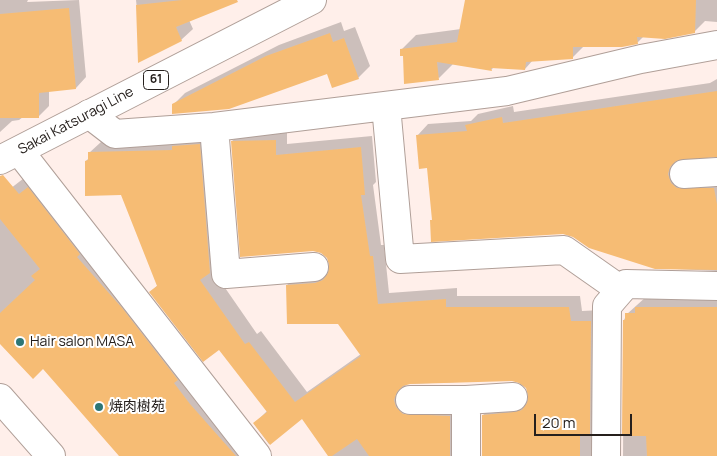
<!DOCTYPE html>
<meta charset="utf-8">
<style>
body{margin:0}
#map{position:relative;width:717px;height:456px;overflow:hidden;background:#ffefea;font-family:Manrope,sans-serif}
canvas{display:block}
.scale{position:absolute;left:534px;top:414px;width:98px;height:22px;box-sizing:border-box;border:2px solid #26201d;border-top:0;padding-left:6px;font-size:15px;line-height:18px;white-space:nowrap;color:#26201d;-webkit-text-stroke:4px #fff;paint-order:stroke}
</style>
<div id="map">
<canvas width="717" height="456"></canvas>
<div class="scale">20 m</div>
</div>
<script>
const c = document.querySelector('canvas').getContext('2d');
c.lineJoin = 'round';
function fill(path, color) { c.fillStyle = color; c.fill(path, 'evenodd'); }
const toPath = rows => new Path2D(rows.map(r => 'M' + r).join(''));
function trace(path, color, width, dash) { c.strokeStyle = color; c.lineWidth = width; c.lineCap = dash ? 'butt' : 'round'; c.setLineDash(dash || []); c.stroke(path); }
function label(font, color, halo, rows, align = 'center') {
  c.font = font + ' Manrope,"Noto Sans JP",sans-serif'; c.lineWidth = 4; c.setLineDash([]); c.textBaseline = 'middle'; c.strokeStyle = halo; c.fillStyle = color; for (const [text, x, y, turn = 0] of rows) {
    c.save(); c.translate(x, y); c.rotate((+turn || 0) * Math.PI / 180); c.textAlign = isNaN(turn) ? turn : align; if (halo) c.strokeText(text, 0, 0); c.fillText(text, 0, 0); c.restore();
  }
}
fill(toPath([
 [0,0,28,0,27,2,79,0,86,77,76,88,49,91,49,106,38,117,23,117,19,120,12,121,0,132],
 [136,0,231,0,189,20,193,29,181,40,139,29],
 [466,0,717,0,717,22,705,21,694,32,644,36,638,42,584,46,572,58,533,60,525,69,494,67,491,70,453,64,439,78,404,55,401,50,416,35,461,29],
 [341,22,344,31,355,27,370,66,358,78,328,73,173,105,185,93,279,45],
 [717,79,717,155,680,158,679,163,717,177,717,271,655,268,564,233,431,221,433,218,428,166,417,136,428,124,471,121,478,114,513,106,514,112,710,83],
 [243,130,287,130,287,144,372,136,376,182,373,185,381,245,384,245,389,293,457,288,457,296,580,296,582,311,602,310,607,456,483,456,483,415,494,404,529,400,527,387,520,382,513,380,406,384,405,388,461,405,467,456,329,456,302,417,269,444,254,424,267,411,219,348,150,292,158,285,122,194,86,161,89,158,89,153,101,142,180,140,211,133,221,260,212,269,257,334,261,331,307,392,361,354,338,323,287,285,299,274,328,272,331,265,328,257,232,141],
 [28,175,254,456,121,456,44,367,0,342,0,185,6,192],
 [647,296,717,296,717,456,623,456,624,320,627,314]
]), '#0003');
fill(toPath([
 [182,0,237,0,238,2,176,27,182,41,138,63,136,5],
 [465,0,696,0,695,33,665,39,637,37,638,44,622,47,573,47,573,59,526,62,525,70,491,68,492,71,437,62,439,80,404,84,403,56,400,56,400,49,457,42],
 [69,8,76,89,39,93,39,118,0,118,0,14],
 [330,33,333,42,344,38,359,79,332,88,327,74,229,109,172,114,172,104,266,56],
 [717,91,717,157,676,161,670,167,668,174,671,183,677,188,714,188,717,204,717,270,655,269,589,248,573,237,563,234,431,242,430,220,432,220,427,168,419,169,416,135,467,131,465,125,502,117,503,123],
 [276,140,276,155,361,147,365,195,361,195,370,256,373,256,378,304,446,299,446,307,569,307,571,321,591,321,590,436,580,436,580,456,482,456,482,415,514,412,522,410,527,403,528,396,526,388,519,383,512,381,410,384,403,386,397,392,394,400,396,407,403,414,450,416,450,456,369,456,357,439,332,456,328,456,302,419,270,445,253,423,267,412,219,350,203,362,149,292,157,286,121,195,85,196,85,161,88,160,88,152,172,150,172,146,200,144,210,273,200,280,245,344,249,342,295,402,361,356,338,324,287,324,286,285,315,283,323,280,328,273,329,265,327,258,321,253,313,251,240,257,231,141],
 [3,175,19,194,28,187,80,254,77,257,123,309,178,380,174,383,190,404,236,456,119,456,43,369,33,379,0,344,0,313,35,280,31,276,40,269,0,219,0,176],
 [635,307,717,307,717,456,647,456,646,436,622,436,623,320,625,320,625,313,635,313]
]), '#f6bc74');
const street = toPath([
 [386,106,400,259,564,250,621,290],
 [89,114,115,134,214,127,507,91,641,59,717,45],
 [214,127,226,274,314,267],
 [20,152,257,456],
 [684,174,717,172],
 [410,400,466,400,513,397],
 [466,400,466,456],
 [606,456,607,306,626,284,717,286]
]);
const secondary = toPath([
 [0,398,51,456]
]);
const primary = toPath([
 [0,160,312,0]
]);
trace(street, '#b09f98', 30);
trace(secondary, '#b09f98', 30);
trace(primary, '#b09f98', 30);
trace(street, '#fff', 28);
trace(secondary, '#fff', 28);
trace(primary, '#fff', 28);
for (const [x, y, r, color] of [
 [20,342,5,"#2d7675"],
 [99,407,5,"#2d7675"]
]) { const dot = new Path2D(); dot.arc(x, y, r, 0, 2 * Math.PI); c.fillStyle = color; c.fill(dot); trace(dot, '#fff', 2); }
for (const [x, y, w] of [
 [156,80,25]
]) { const box = new Path2D(); box.roundRect(x - w / 2, y - 9.5, w, 19, 4); c.fillStyle = '#fff'; c.fill(box); trace(box, '#26201d', 1); }
label('bold 12px', '#26201d', null, [
 ["61",156,80]
]);
label('14px', '#26201d', '#fff', [
 ["Sakai Katsuragi Line",76,121,-28]
]);
label('14px', '#26201d', '#fff', [
 ["Hair salon MASA",30,342],
 ["焼肉樹苑",109,407]
], 'left');
</script>
